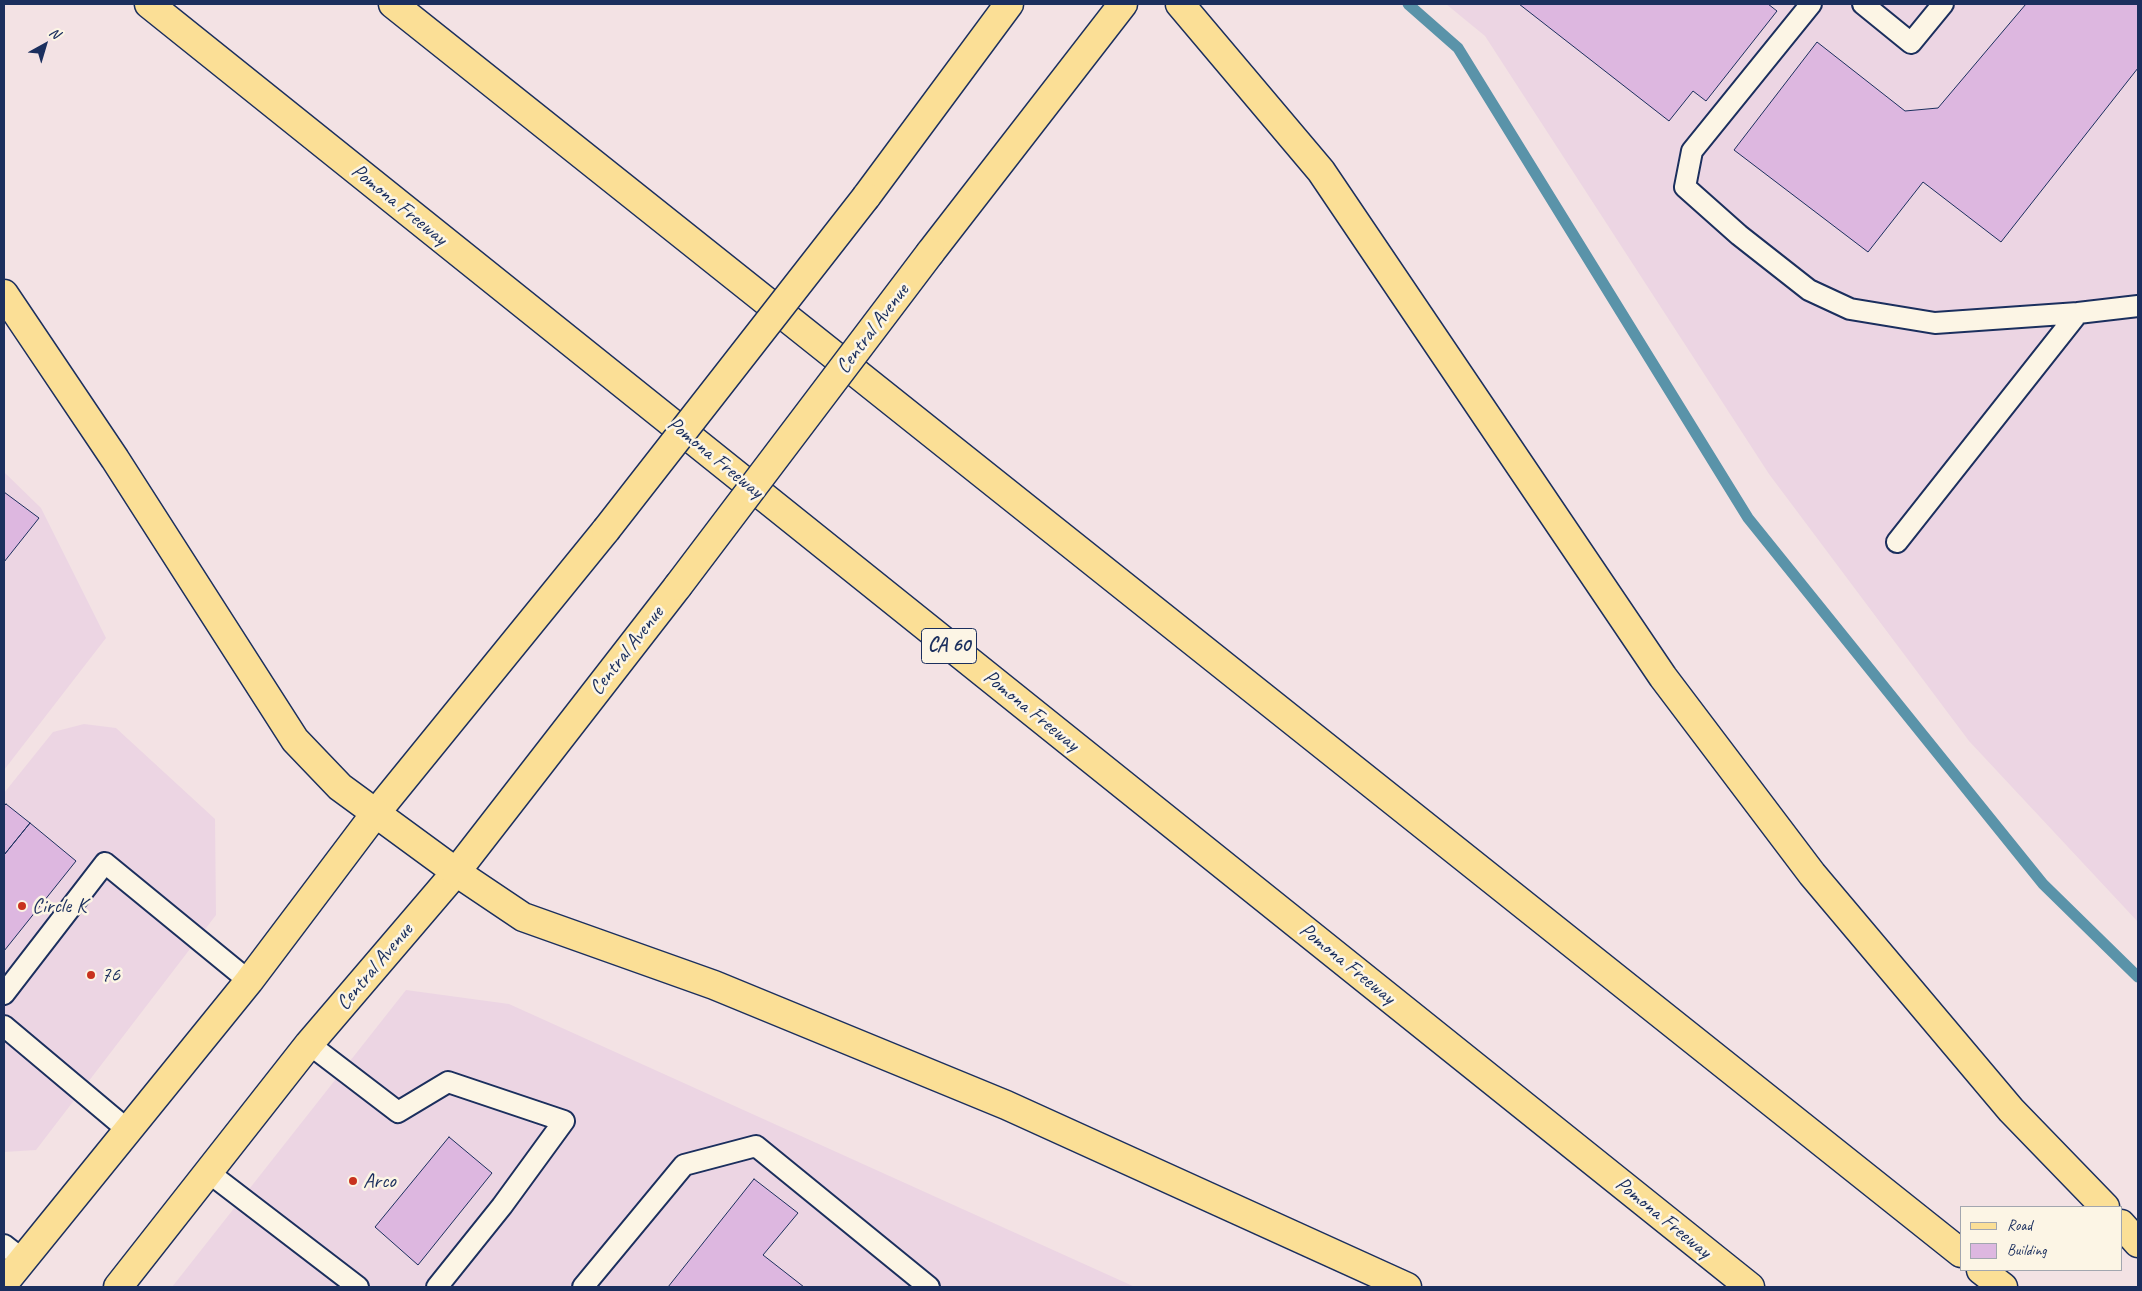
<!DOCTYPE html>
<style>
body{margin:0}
#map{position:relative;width:2142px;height:1291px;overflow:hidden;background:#f3e2e4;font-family:Caveat,sans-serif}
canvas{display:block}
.frame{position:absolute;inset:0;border:5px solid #1b2f5e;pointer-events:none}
.legend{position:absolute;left:1960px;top:1206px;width:162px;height:65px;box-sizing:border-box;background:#fcf5e5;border:1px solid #a2a6af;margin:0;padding:6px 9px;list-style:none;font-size:15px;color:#1b2f5e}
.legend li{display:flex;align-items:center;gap:10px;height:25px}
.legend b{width:25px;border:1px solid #a2a6af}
.north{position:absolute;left:20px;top:20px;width:50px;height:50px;-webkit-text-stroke:4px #fcf5e5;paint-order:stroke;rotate:39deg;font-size:14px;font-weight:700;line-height:20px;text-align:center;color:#1b2f5e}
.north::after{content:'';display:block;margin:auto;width:18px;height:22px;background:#1b2f5e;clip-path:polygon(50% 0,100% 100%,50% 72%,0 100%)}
</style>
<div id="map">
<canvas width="2142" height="1291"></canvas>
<div class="frame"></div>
<ul class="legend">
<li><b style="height:6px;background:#fbdf96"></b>Road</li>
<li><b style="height:14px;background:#ddb7e0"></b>Building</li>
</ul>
<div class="north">N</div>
</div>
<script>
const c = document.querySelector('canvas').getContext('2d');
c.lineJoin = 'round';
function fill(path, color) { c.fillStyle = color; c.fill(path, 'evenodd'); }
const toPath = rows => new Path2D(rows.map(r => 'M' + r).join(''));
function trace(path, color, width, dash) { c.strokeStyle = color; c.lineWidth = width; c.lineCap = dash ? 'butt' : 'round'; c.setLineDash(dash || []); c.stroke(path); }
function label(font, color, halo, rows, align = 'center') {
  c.font = font + ' Caveat,sans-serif'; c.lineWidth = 5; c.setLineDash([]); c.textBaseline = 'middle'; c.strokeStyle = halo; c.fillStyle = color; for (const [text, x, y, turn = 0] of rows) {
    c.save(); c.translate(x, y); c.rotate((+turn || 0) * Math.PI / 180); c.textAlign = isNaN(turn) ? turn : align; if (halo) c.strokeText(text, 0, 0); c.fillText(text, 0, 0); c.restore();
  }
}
fill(toPath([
 [1446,4,2138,4,2138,922,1969,741,1769,474,1485,36],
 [4,472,41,508,106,638,4,770],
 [84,724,116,728,215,819,216,915,36,1150,4,1152,4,793,53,732],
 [406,990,509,1004,1135,1287,172,1287]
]), '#ecd5e3');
trace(toPath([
 [1408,4,1458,48,1748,518,2043,884,2138,977]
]), '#5a93a9', 11);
const building = toPath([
 [1519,4,1768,4,1777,11,1706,101,1693,91,1669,121,1519,4],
 [2026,4,2138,4,2138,68,2001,242,1923,182,1868,252,1734,150,1817,42,1905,111,1938,108,2026,4],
 [4,492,39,518,4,562,4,492],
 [6,804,30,823,4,855,4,806,6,804],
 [30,823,76,861,4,951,4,855,30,823],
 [449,1137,492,1173,418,1265,375,1227,449,1137],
 [754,1179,798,1213,763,1255,804,1287,668,1287,754,1179]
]);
fill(building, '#ddb7e0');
trace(building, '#1b2f5e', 1);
const service = toPath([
 [1811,4,1692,151,1685,187,1739,235,1809,290,1850,309,1935,323,2078,313,2138,306],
 [1863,4,1911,43,1943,4],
 [1897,542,2078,313],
 [4,994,105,863,249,981],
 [4,1026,129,1131],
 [309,1044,398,1112,448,1082,564,1121,502,1206,437,1287],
 [208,1172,358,1287],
 [4,1245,22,1259],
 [583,1287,684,1165,756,1146,929,1287]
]);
const primary = toPath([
 [866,197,1009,4],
 [930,253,1123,4],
 [4,1283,249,981,375,814,606,530],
 [118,1287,309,1044,456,872,678,586]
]);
const motorway = toPath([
 [149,4,1750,1287],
 [393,4,1961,1253],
 [1180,4,1321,171,1663,677,1812,874,2011,1110,2105,1207],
 [4,294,115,459,295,740,340,787,456,872,523,917,714,985,1006,1105,1407,1287],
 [2121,1224,2138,1243],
 [1981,1270,2003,1287]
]);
trace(service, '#1b2f5e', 24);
trace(primary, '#1b2f5e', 31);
trace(motorway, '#1b2f5e', 31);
trace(service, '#fcf5e5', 20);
trace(primary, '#fbdf96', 28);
trace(motorway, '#fbdf96', 28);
const primaryBridge = toPath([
 [606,530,866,197],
 [678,586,930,253]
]);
trace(primaryBridge, '#1b2f5e', 31, []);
trace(primaryBridge, '#fbdf96', 28);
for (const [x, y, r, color] of [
 [22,906,5,"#c8321e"],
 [91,975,5,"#c8321e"],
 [353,1181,5,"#c8321e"]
]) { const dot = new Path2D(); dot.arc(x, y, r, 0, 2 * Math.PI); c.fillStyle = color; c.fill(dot); trace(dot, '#fcf5e5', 2); }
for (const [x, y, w] of [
 [949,646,55]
]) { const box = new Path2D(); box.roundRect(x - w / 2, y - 17.5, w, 35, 4); c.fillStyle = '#fcf5e5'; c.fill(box); trace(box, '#1b2f5e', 1); }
label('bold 20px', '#1b2f5e', null, [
 ["CA 60",949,646]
]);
label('21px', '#1b2f5e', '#fcf5e5', [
 ["Pomona Freeway",399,205,39],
 ["Central Avenue",873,329,-53],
 ["Pomona Freeway",715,458,39],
 ["Central Avenue",627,651,-52],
 ["Pomona Freeway",1031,711,39],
 ["Pomona Freeway",1347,964,39],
 ["Central Avenue",375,967,-50],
 ["Pomona Freeway",1663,1218,39]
]);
label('21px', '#1b2f5e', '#fcf5e5', [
 ["Circle K",32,906],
 ["76",101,975],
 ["Arco",363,1181]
], 'left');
</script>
